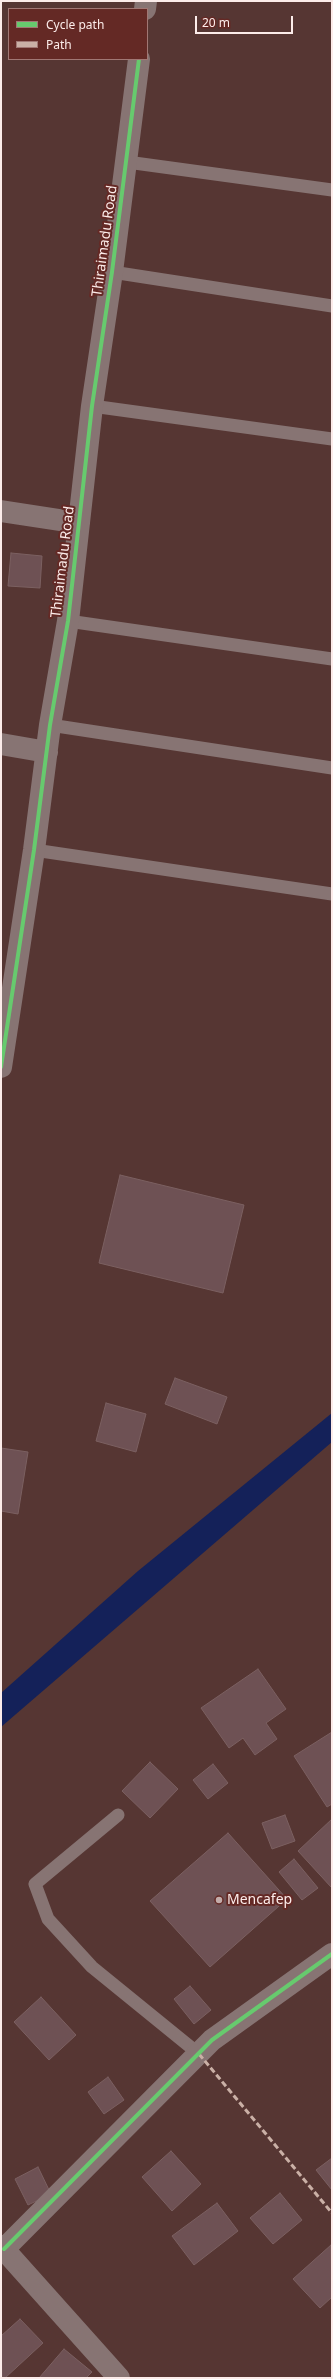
<!DOCTYPE html>
<style>
body{margin:0}
#map{position:relative;width:333px;height:2379px;overflow:hidden;background:#563633;font-family:"Noto Sans",sans-serif}
canvas{display:block}
.frame{position:absolute;inset:0;border:2px solid #fcecea;pointer-events:none}
.legend{position:absolute;left:8px;top:8px;width:140px;height:52px;box-sizing:border-box;background:#642925;border:1px solid #a17774;margin:0;padding:5px 7px;list-style:none;font-size:12px;color:#fcecea}
.legend li{display:flex;align-items:center;gap:8px;height:20px}
.legend b{width:20px;border:1px solid #a17774}
.scale{position:absolute;left:195px;top:16px;width:98px;height:18px;box-sizing:border-box;border:2px solid #fcecea;border-top:0;padding-left:5px;font-size:12px;line-height:14px;white-space:nowrap;color:#fcecea;-webkit-text-stroke:3px #642925;paint-order:stroke}
</style>
<div id="map">
<canvas width="333" height="2379"></canvas>
<div class="frame"></div>
<ul class="legend">
<li><b style="height:5px;background:#67ca6e"></b>Cycle path</li>
<li><b style="height:5px;background:#cab0a6"></b>Path</li>
</ul>
<div class="scale">20 m</div>
</div>
<script>
const c = document.querySelector('canvas').getContext('2d');
c.lineJoin = 'round';
function fill(path, color) { c.fillStyle = color; c.fill(path, 'evenodd'); }
const toPath = rows => new Path2D(rows.map(r => 'M' + r).join(''));
function trace(path, color, width, dash) { c.strokeStyle = color; c.lineWidth = width; c.lineCap = dash ? 'butt' : 'round'; c.setLineDash(dash || []); c.stroke(path); }
function label(font, color, halo, rows, align = 'center') {
  c.font = font + ' "Noto Sans",sans-serif'; c.lineWidth = 4; c.setLineDash([]); c.textBaseline = 'middle'; c.strokeStyle = halo; c.fillStyle = color; for (const [text, x, y, turn = 0] of rows) {
    c.save(); c.translate(x, y); c.rotate((+turn || 0) * Math.PI / 180); c.textAlign = isNaN(turn) ? turn : align; if (halo) c.strokeText(text, 0, 0); c.fillText(text, 0, 0); c.restore();
  }
}
fill(toPath([
 [332,1413,332,1442,1,1727,1,1693,138,1571]
]), '#142159');
const building = toPath([
 [11,553,42,556,40,588,8,586,11,553],
 [120,1175,244,1205,223,1293,99,1263,120,1175],
 [175,1378,227,1397,217,1424,165,1404,175,1378],
 [106,1403,146,1414,136,1452,96,1441,106,1403],
 [1,1448,28,1452,18,1514,1,1511,1,1448],
 [258,1669,286,1709,266,1723,277,1739,255,1755,243,1738,229,1748,201,1708,258,1669],
 [332,1732,332,1804,327,1807,294,1756,332,1732],
 [150,1762,178,1789,150,1818,122,1791,150,1762],
 [213,1764,228,1783,208,1799,193,1780,213,1764],
 [285,1815,295,1841,272,1849,262,1823,285,1815],
 [332,1819,332,1886,331,1887,298,1851,332,1819],
 [228,1833,287,1899,210,1967,150,1901,228,1833],
 [294,1859,318,1888,302,1900,279,1872,294,1859],
 [190,1986,211,2010,194,2024,174,1999,190,1986],
 [41,1997,76,2035,49,2060,14,2022,41,1997],
 [108,2077,124,2100,104,2114,88,2092,108,2077],
 [171,2151,201,2184,172,2211,142,2177,171,2151],
 [332,2158,332,2190,316,2170,332,2158],
 [38,2167,51,2194,28,2205,15,2179,38,2167],
 [280,2193,302,2220,273,2244,250,2218,280,2193],
 [217,2203,238,2231,194,2265,172,2236,217,2203],
 [331,2245,332,2297,320,2308,293,2279,331,2245],
 [20,2319,43,2343,5,2378,2,2378,1,2336,20,2319],
 [64,2349,92,2372,86,2378,39,2378,64,2349]
]);
fill(building, '#6e5154');
trace(building, '#7b6061', 1);
trace(toPath([
 [127,162,332,190],
 [112,272,332,306],
 [92,406,332,439],
 [68,621,332,659],
 [50,725,332,768],
 [34,850,332,894],
 [118,1815,35,1884,48,1919,92,1967,199,2054]
]), '#877473', 13);
trace(toPath([
 [145,9,146,1],
 [1,511,79,523],
 [1,744,47,752],
 [1,1067,34,850,50,725,68,621,92,406,112,272,139,59],
 [1,2246,119,2378],
 [4,2249,212,2040,332,1954]
]), '#877473', 22);
trace(toPath([
 [199,2054,332,2213]
]), '#cab0a6', 3, [6, 3]);
trace(toPath([
 [1,1067,34,850,50,725,68,621,92,406,112,272,139,59],
 [4,2249,212,2040,332,1954]
]), '#67ca6e', 4);
for (const [x, y, r, color] of [
 [219,1900,4,"#c2acaa"]
]) { const dot = new Path2D(); dot.arc(x, y, r, 0, 2 * Math.PI); c.fillStyle = color; c.fill(dot); trace(dot, '#642925', 1.5); }
label('14px', '#fcecea', '#642925', [
 ["Thiraimadu Road",105,241,-82],
 ["Thiraimadu Road",63,562,-83]
]);
label('14px', '#fcecea', '#642925', [
 ["Mencafep",227,1900]
], 'left');
</script>
